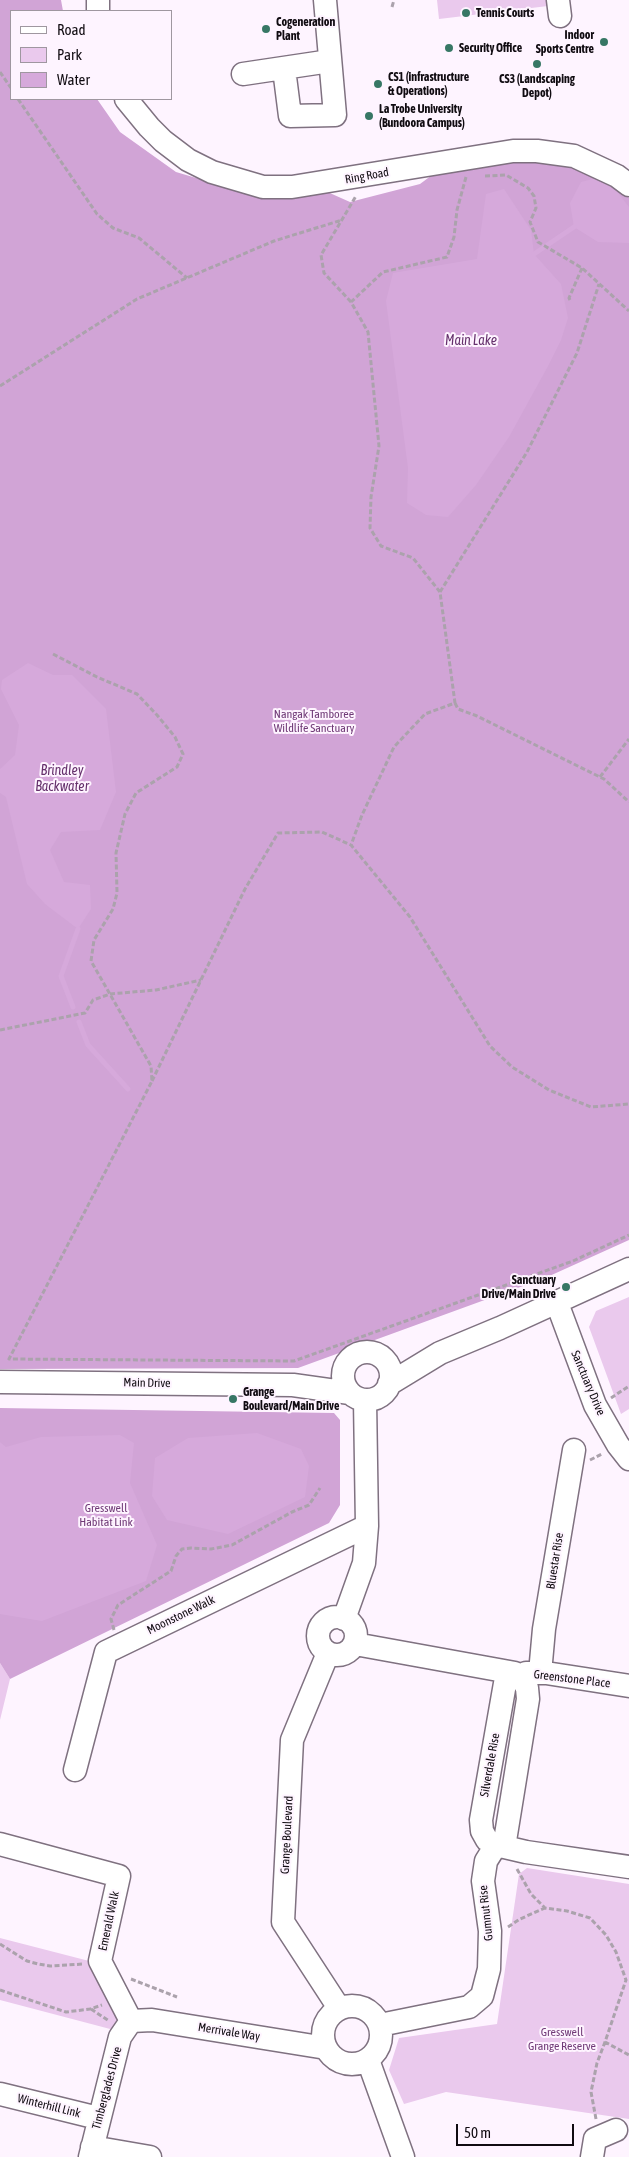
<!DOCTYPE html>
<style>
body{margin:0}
#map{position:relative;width:629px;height:2157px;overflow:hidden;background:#fef4ff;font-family:"Asap Condensed",sans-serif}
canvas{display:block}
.legend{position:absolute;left:10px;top:10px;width:162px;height:90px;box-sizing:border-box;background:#fef4ff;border:1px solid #9f97a0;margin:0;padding:6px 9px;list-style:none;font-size:15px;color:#100b11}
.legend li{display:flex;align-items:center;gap:10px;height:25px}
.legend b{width:25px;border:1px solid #9f97a0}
.scale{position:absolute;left:456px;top:2124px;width:118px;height:22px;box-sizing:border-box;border:2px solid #100b11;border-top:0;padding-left:6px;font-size:15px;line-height:18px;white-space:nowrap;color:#100b11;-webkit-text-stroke:4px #fef4ff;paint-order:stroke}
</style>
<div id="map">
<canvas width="629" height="2157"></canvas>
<ul class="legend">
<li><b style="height:6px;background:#fff"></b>Road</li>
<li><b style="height:14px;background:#eac9ed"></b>Park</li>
<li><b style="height:14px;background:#d6a9db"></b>Water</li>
</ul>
<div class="scale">50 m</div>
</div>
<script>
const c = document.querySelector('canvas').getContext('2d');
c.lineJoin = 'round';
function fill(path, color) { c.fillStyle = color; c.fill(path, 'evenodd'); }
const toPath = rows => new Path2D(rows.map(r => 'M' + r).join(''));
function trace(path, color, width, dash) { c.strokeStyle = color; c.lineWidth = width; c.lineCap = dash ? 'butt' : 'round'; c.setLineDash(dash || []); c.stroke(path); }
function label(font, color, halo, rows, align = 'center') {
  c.font = font + ' "Asap Condensed",sans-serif'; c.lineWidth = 4; c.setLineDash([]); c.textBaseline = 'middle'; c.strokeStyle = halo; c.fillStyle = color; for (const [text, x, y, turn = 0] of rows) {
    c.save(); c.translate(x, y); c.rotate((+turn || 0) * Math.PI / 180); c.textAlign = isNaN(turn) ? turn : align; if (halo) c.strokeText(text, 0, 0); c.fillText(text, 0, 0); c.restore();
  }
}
fill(toPath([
 [437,0,547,0,548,6,439,19],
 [629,1297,629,1409,621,1414,589,1327,596,1311],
 [0,1663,10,1679,0,1720],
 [527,1868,629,1884,629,2119,446,2092,404,2104,389,2070,399,2038,497,2024,519,1874],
 [0,1938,93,1962,120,2010,114,2030,0,2000]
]), '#eac9ed');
fill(toPath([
 [0,0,61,0,63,11,11,11,11,99,97,99,120,132,176,172,260,197,323,190,350,202,420,184,463,152,553,156,619,187,629,198,629,1240,545,1278,298,1368,0,1369],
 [0,1408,334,1413,340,1420,340,1505,329,1523,10,1679,0,1663]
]), '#d1a4d6');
fill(toPath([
 [605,176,629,207,629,243,598,242,574,227,570,203,581,182],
 [504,189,531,230,534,254,561,284,568,318,561,340,547,368,509,437,476,485,448,517,426,515,407,503,408,468,386,301,393,273,477,259,486,194],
 [28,663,53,675,72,675,106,709,116,792,100,830,61,832,50,850,64,882,90,885,91,909,78,929,45,904,27,884,6,797,0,793,0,769,15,755,19,725,1,689,2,680],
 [257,1433,301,1449,309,1466,305,1497,228,1534,167,1520,152,1496,155,1458,188,1438],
 [120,1435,134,1443,130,1483,157,1545,146,1581,42,1621,0,1614,0,1442,6,1447,41,1437]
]), '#d6a9db');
trace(toPath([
 [534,254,574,227],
 [73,1007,61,976,78,929],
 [79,1022,88,1045,128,1089]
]), '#d6a9db', 5);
const minor = toPath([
 [558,0,560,16],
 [98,11,98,0],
 [284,69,290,116,335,115,325,0],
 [243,74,330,61],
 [126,99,149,127,163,141,188,160,212,172,263,187,292,187,513,151,537,151,574,156,617,176,629,185],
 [557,1303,595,1405,618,1445,629,1459],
 '343 1376a24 24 0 1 1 48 0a24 24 0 1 1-48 0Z',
 [0,1382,293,1385,350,1393],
 [389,1384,440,1353,500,1328,629,1269],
 '318 1636a19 19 0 1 1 38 0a19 19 0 1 1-38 0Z',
 [344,1619,364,1563,367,1526,365,1400],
 [355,1644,515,1673,523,1680,527,1688,528,1699,504,1847],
 [328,1653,292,1740,283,1922,339,2008],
 [507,1672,481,1820,482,1831,487,1840,496,1845,526,1852,629,1867],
 [526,1673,546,1673,629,1686],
 [540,1673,544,1629,574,1450],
 [75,1770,106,1652,367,1526],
 [0,1844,119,1876,100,1961,131,2021],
 '323 2035a29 29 0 1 1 58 0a29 29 0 1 1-58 0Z',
 [131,2021,152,2020,326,2048],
 [380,2025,469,2007,482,1996,489,1969,490,1931,483,1881,486,1861,496,1845],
 [368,2060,403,2157],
 [0,2094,98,2118],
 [92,2147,150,2157],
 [90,2157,120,2037,131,2021],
 [592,2157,595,2139,616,2130]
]);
trace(minor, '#7f7180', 25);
trace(toPath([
 [392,7,394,0],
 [0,72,11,88],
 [18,99,97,214,113,228,139,238,187,278],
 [485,176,506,175,528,188,534,196,536,208,530,222,538,242,582,268,629,311],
 [466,177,457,210,454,237,447,257,383,272,351,302,368,332,379,446,371,497,370,528,381,546,413,558,440,592,455,703,425,714,394,747,362,815,351,845,410,917,490,1046,512,1067,549,1090,591,1107,629,1104],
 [570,300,569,298,582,268],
 [351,302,324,273,321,255,356,196],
 [0,386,137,299,274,241,342,220],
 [440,592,527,452,577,353,599,284],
 [53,654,97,677,137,694,157,715,175,737,183,754,177,767,136,793,125,814,116,853,117,893,113,909,94,940,91,961,151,1066,152,1081,9,1359,294,1361,573,1261,629,1235],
 [455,703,458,709,477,716,604,779,629,802],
 [600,777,629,739],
 [0,1030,85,1013,93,1000,110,994,156,990,201,980],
 [152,1081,245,889,278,833,322,832,351,845],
 [611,1398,629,1386],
 [590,1460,602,1454],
 [114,1630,111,1619,118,1605,171,1571,176,1556,182,1549,191,1548,211,1549,232,1545,292,1512,309,1505,320,1488],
 [517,1869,531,1894,545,1908,567,1911,590,1918,606,1935,616,1952,626,1980,605,2042,629,2055],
 [508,1927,520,1919,545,1908],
 [0,1944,27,1961,38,1964,50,1966,84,1964],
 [131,1979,177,1997],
 [0,1990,66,2012,90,2009,102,2005],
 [91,2009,109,2021],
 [596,2119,591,2092,597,2063,605,2042]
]), '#aba2ac', 3, [5, 2.5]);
trace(minor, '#fff', 22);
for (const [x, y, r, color] of [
 [466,13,5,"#377765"],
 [266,29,5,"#377765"],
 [604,42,5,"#377765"],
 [449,48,5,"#377765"],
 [537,64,5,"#377765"],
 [378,84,5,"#377765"],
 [369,116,5,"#377765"],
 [566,1287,5,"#377765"],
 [233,1399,5,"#377765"]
]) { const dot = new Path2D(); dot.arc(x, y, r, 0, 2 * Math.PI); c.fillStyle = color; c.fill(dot); trace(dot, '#fef4ff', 2); }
label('bold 12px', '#100b11', '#fef4ff', [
 ["Tennis Courts",476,13],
 ["Cogeneration",276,22],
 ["Plant",276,36],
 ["Indoor",594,35,"right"],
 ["Sports Centre",594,49,"right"],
 ["Security Office",459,48],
 ["CS1 (infrastructure",388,77],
 ["& Operations)",388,91],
 ["CS3 (Landscaping",537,79,"center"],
 ["Depot)",537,93,"center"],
 ["La Trobe University",379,109],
 ["(Bundoora Campus)",379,123],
 ["Sanctuary",556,1280,"right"],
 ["Drive/Main Drive",556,1294,"right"],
 ["Grange",243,1392],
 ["Boulevard/Main Drive",243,1406]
], 'left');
label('12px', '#100b11', '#fef4ff', [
 ["Ring Road",367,176,-10],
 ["Main Drive",147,1383,1],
 ["Sanctuary Drive",588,1383,67],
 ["Bluestar Rise",555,1561,-81],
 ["Moonstone Walk",181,1615,-26],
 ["Greenstone Place",572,1679,7],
 ["Silverdale Rise",490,1765,-80],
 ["Grange Boulevard",287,1835,-87],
 ["Gumnut Rise",486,1913,-96],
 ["Emerald Walk",109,1921,-78],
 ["Merrivale Way",229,2032,9],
 ["Timberglades Drive",107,2088,-75],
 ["Winterhill Link",49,2106,14]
]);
label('12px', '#703a77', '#fef4ff', [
 ["Nangak Tamboree",314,714],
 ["Wildlife Sanctuary",314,728],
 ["Gresswell",106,1508],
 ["Habitat Link",106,1522],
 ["Gresswell",562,2032],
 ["Grange Reserve",562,2046]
]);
label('italic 14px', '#65306c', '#fef4ff', [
 ["Main Lake",471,341],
 ["Brindley",62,771],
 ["Backwater",62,787]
]);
</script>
